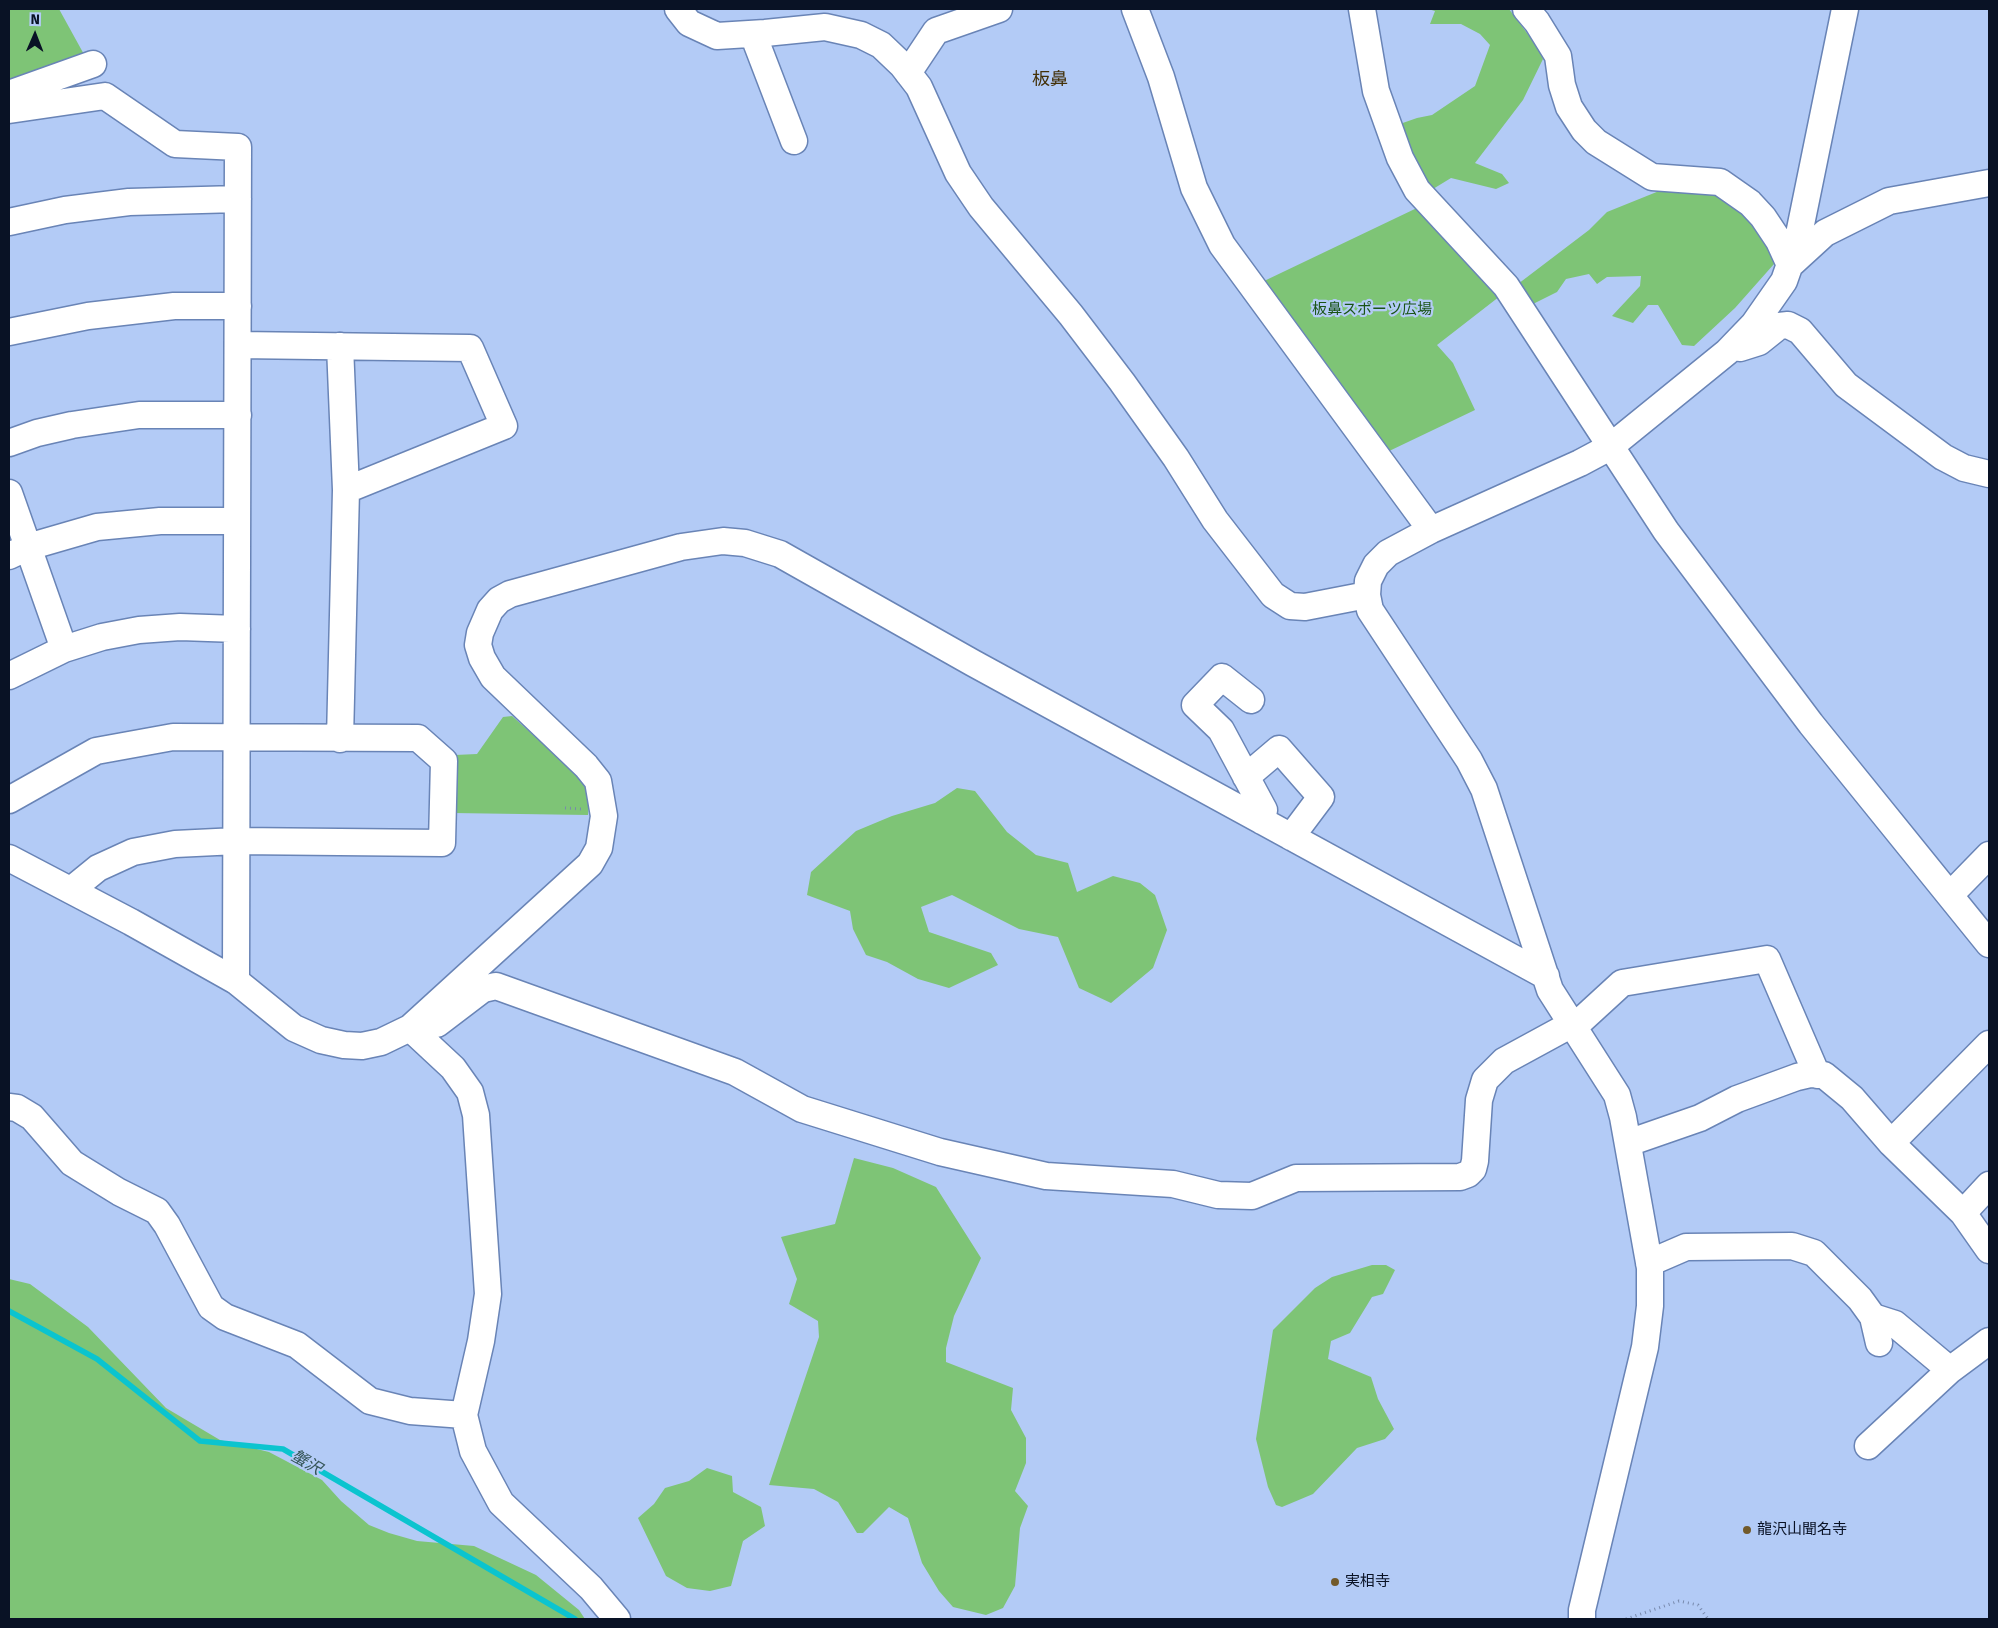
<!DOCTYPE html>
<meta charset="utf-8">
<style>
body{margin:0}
#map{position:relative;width:1998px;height:1628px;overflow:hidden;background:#b3cbf6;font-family:"Fira Sans",sans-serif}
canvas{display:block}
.frame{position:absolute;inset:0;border:10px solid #091225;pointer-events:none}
.north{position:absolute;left:10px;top:10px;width:50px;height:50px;-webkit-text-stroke:4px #b3cbf6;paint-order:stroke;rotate:1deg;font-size:14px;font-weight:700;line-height:20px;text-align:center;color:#091225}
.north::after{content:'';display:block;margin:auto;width:18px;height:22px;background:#091225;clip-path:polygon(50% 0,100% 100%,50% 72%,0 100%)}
</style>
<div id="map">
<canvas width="1998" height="1628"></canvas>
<div class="frame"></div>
<div class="north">N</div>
</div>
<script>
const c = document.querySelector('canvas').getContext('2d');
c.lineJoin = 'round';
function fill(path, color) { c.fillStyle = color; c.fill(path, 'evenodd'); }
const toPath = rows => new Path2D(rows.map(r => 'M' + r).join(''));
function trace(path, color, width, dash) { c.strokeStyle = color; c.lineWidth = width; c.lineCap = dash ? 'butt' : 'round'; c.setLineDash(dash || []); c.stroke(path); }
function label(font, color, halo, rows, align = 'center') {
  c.font = font + ' "Fira Sans","Noto Sans JP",sans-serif'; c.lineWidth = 4.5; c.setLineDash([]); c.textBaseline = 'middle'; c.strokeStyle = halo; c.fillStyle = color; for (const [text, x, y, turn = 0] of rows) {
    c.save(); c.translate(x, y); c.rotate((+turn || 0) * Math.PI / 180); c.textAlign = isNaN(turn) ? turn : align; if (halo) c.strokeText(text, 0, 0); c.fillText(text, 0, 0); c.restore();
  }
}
fill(toPath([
 [9,9,59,9,86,58,9,83],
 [1428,9,1509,9,1539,49,1543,59,1523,100,1475,163,1502,174,1509,183,1496,189,1451,178,1433,189,1421,180,1397,125,1417,118,1432,115,1475,86,1490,45,1480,34,1461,24,1430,24,1435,11],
 [1674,185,1719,196,1744,213,1768,242,1774,264,1735,308,1694,346,1682,345,1658,305,1648,305,1633,323,1612,316,1640,286,1641,276,1607,277,1597,284,1589,274,1566,279,1557,292,1525,308,1514,287,1589,230,1607,212],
 [1419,207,1504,293,1437,345,1453,363,1475,410,1385,453,1262,282],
 [512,716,567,765,584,784,589,801,588,815,453,813,455,755,477,754,503,717],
 [957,788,975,791,1007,832,1036,855,1068,863,1077,892,1113,876,1140,883,1155,895,1167,930,1153,968,1111,1003,1079,988,1058,937,1019,929,952,895,921,907,929,932,991,953,998,965,949,988,918,979,887,962,866,955,853,929,850,911,807,895,811,872,856,831,892,816,935,803],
 [854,1158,893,1168,936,1187,981,1258,954,1316,946,1348,946,1362,1013,1388,1011,1410,1026,1438,1026,1463,1015,1491,1028,1506,1020,1528,1015,1586,1003,1608,986,1615,953,1607,939,1591,922,1563,908,1518,889,1507,863,1533,857,1533,838,1502,814,1489,769,1485,819,1337,818,1321,789,1304,797,1279,781,1237,835,1224],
 [1372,1265,1386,1265,1395,1270,1383,1294,1372,1297,1350,1333,1331,1341,1328,1359,1371,1377,1378,1399,1394,1429,1385,1439,1357,1448,1313,1494,1282,1507,1276,1505,1268,1487,1256,1439,1273,1330,1315,1288,1332,1277],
 [9,1279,30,1284,88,1327,166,1408,220,1440,269,1452,322,1480,341,1501,369,1525,389,1533,417,1541,474,1546,536,1575,579,1610,585,1619,9,1619],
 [707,1468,732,1476,733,1492,761,1507,765,1526,743,1541,731,1586,710,1591,687,1588,666,1576,638,1518,654,1504,665,1488,689,1481]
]), '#7ec476');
trace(toPath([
 [9,1311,97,1359,200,1441,283,1449,575,1619]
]), '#0bc4cf', 5.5);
const minor = toPath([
 [678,9,689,23,717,36,765,33,825,27,861,35,881,45,902,65,919,87,958,173,981,207,1071,315,1122,382,1176,458,1215,520,1273,595,1290,606,1305,607,1367,595],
 [1135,9,1161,77,1194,188,1222,245,1431,530],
 [1362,9,1376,91,1400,158,1417,190,1506,286,1666,531,1811,724,1989,944],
 [1526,9,1537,22,1558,56,1562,85,1569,107,1584,130,1596,142,1652,177,1720,182,1750,203,1763,217,1779,241,1790,265,1825,233,1889,201,1989,183],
 [753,34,794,141],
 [908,73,936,31,999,9],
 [9,94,93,64],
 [9,110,105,96,175,144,238,147,236,981],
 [9,222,65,210,129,202,238,199],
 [9,332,88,316,174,306,238,306],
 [238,345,470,348,504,426,346,490],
 [1740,348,1759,342,1779,326,1788,325,1800,331,1846,385,1943,457,1964,468,1989,474],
 [9,443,37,433,72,425,139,415,238,415],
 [9,493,64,649],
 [9,556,28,547,97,527,160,521,237,521],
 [9,676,64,649,102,637,139,630,180,627,237,629],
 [1251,700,1222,677,1195,705,1221,730,1264,810,1262,821],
 [340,739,346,490,340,346],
 [1246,777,1279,749,1321,797,1291,837],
 [9,800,96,751,173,737,418,738,444,761,442,843,237,841,175,844,133,852,98,868,71,890],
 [9,858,131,922,236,981,294,1028,321,1040,344,1045,362,1046,381,1042,410,1028,590,864,599,848,604,816,598,781,586,766,493,677,482,658,478,645,480,633,490,610,499,600,510,594,681,547,723,541,745,543,780,554,973,663,1546,976],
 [1950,895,1989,855],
 [437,1024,483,989,496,986,735,1072,802,1109,940,1152,1046,1176,1173,1184,1218,1195,1252,1196,1296,1178,1460,1177,1468,1174,1473,1169,1475,1161,1479,1100,1485,1080,1504,1061,1572,1024],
 [1574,1027,1622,983,1767,959,1817,1075],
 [410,1028,453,1068,470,1092,476,1115,488,1294,481,1341,464,1415,473,1451,501,1503,591,1588,617,1619],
 [9,1107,17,1108,32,1117,72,1163,119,1192,157,1211,167,1225,211,1307,225,1317,297,1345,370,1401,410,1411,464,1415],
 [1628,1143,1700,1118,1737,1099,1797,1077,1810,1074,1824,1075,1852,1098,1891,1143,1963,1213,1989,1250],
 [1891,1143,1989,1044],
 [1963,1213,1989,1185],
 [1649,1263,1686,1247,1792,1246,1814,1253,1860,1299,1873,1317,1879,1343],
 [1873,1317,1895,1324,1950,1370],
 [1868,1446,1950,1370,1989,1341],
 [1582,1619,1582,1610,1645,1347,1650,1306,1650,1268,1623,1117,1617,1095,1550,990,1484,789,1469,760,1370,610,1367,595,1368,581,1376,565,1388,553,1431,530,1580,463,1610,447,1727,352,1754,324,1784,281,1797,244,1845,9]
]);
trace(minor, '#6984b6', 29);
trace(toPath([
 [565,808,582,809],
 [1626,1619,1679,1601,1698,1605,1708,1619]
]), '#788aad', 3, [1, 4]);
trace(minor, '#fff', 26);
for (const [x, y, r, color] of [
 [1747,1530,5,"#725a2b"],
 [1335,1582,5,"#725a2b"]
]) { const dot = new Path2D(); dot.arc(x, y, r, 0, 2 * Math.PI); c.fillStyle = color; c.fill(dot); trace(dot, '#b3cbf6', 2); }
label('15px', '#1a5415', '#b3cbf6', [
 ["板鼻スポーツ広場",1372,310]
]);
label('15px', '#091225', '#b3cbf6', [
 ["龍沢山聞名寺",1757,1530],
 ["実相寺",1345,1582]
], 'left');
label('italic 16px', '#355557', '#b3cbf6', [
 ["蟹沢",306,1463,30]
]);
label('18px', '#433109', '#b3cbf6', [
 ["板鼻",1050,80]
]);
</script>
